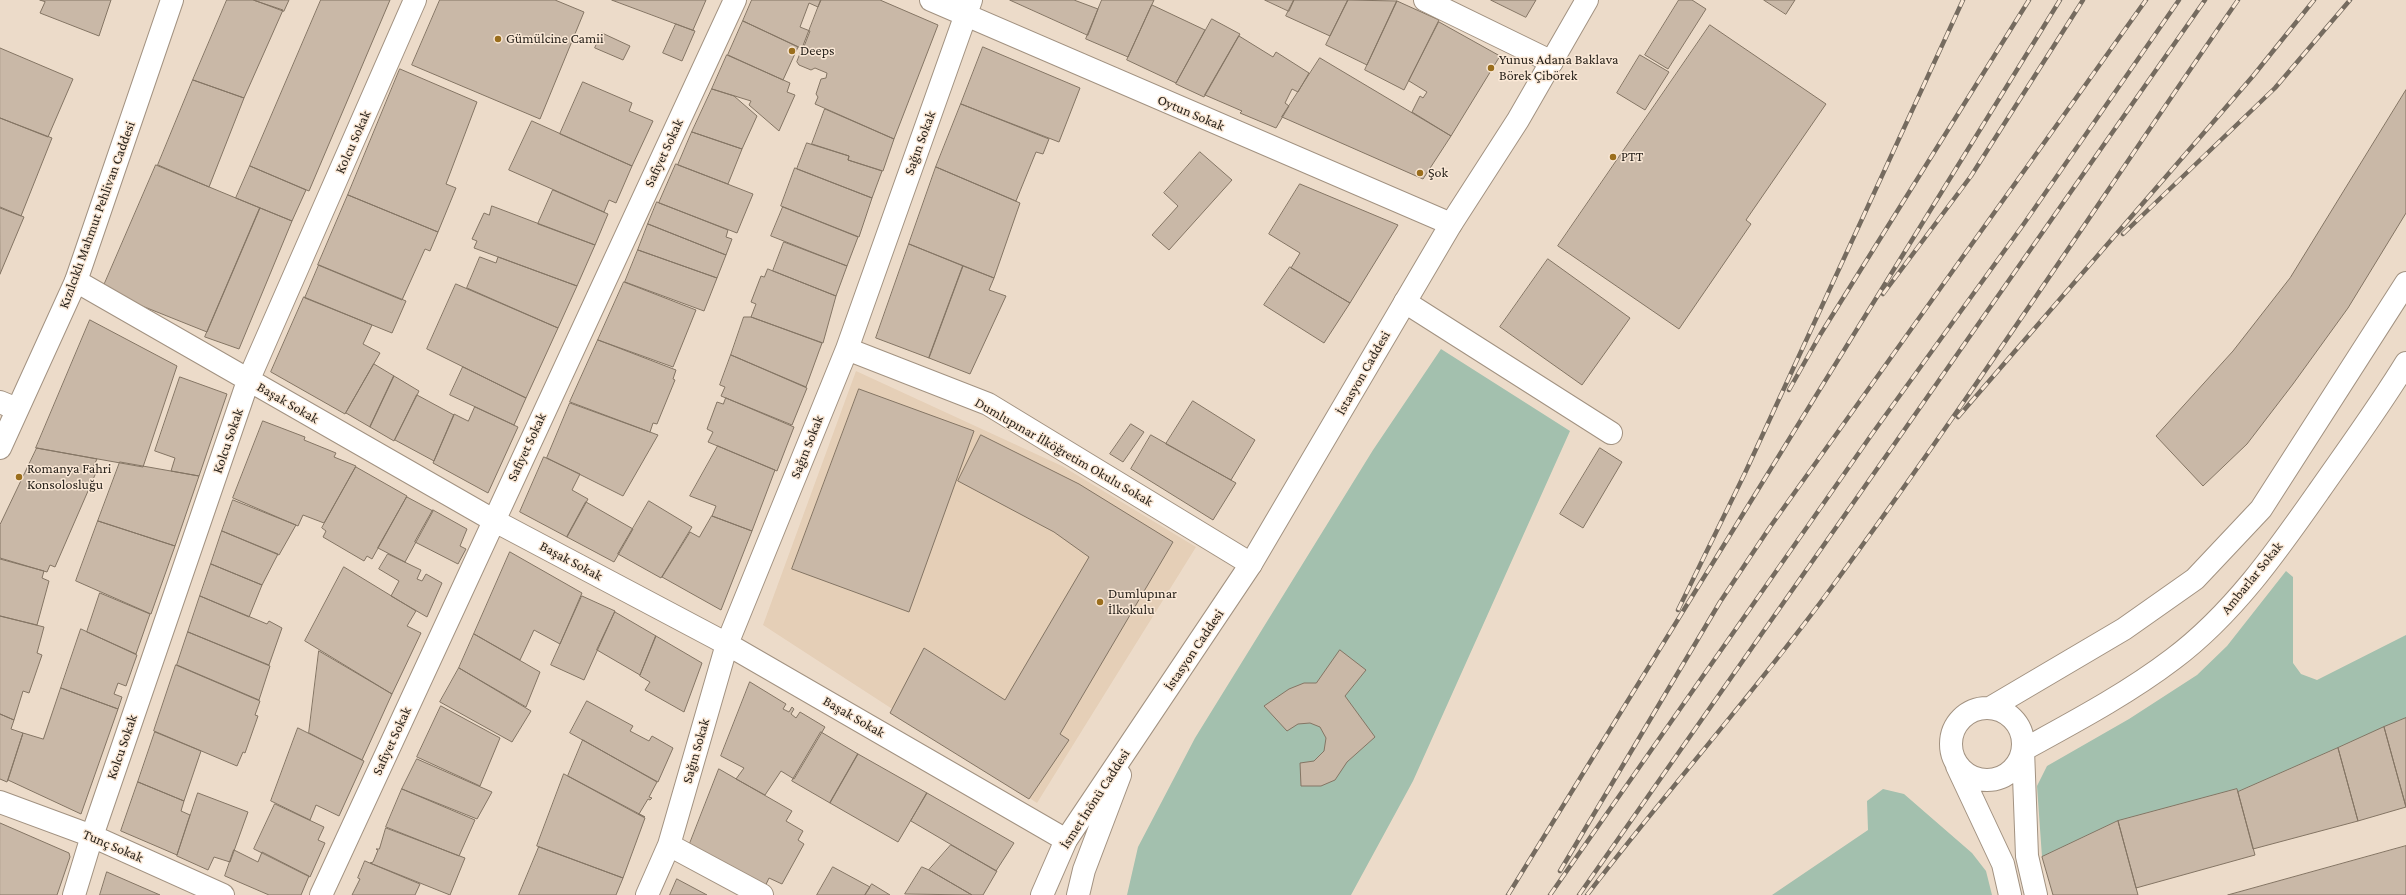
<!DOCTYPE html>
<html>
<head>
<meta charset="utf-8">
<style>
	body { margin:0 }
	canvas { display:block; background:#ecdbc9 }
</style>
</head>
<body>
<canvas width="2406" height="895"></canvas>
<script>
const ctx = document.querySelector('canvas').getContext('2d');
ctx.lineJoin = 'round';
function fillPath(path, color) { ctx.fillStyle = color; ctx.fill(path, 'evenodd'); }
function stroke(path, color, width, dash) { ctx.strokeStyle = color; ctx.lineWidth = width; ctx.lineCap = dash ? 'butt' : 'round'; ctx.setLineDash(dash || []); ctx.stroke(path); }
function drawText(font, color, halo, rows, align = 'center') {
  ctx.font = font + ' "Crimson Pro",serif'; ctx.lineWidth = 3; ctx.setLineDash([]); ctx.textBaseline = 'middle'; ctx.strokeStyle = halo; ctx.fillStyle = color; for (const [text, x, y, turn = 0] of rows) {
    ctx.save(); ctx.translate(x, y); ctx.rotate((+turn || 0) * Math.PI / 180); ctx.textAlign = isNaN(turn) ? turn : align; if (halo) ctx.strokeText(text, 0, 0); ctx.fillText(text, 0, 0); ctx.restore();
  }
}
fillPath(new Path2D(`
	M856 371 1062 466 1196 547 1037 803 763 625Z`), '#e5cfb7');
fillPath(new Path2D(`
	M1441 349 1570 431 1413 781 1351 895H1127L1138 847 1195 738 1373 450Z
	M2286 571 2293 577V663L2301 674 2317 680 2406 635V718L2238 792 2237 789 2118 821 2042 857 2037 786 2047 766 2129 719 2197 675 2227 646Z
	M1883 789 1904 794 1972 853 1986 871 1992 895H1772L1868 830 1867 801Z`), '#a3c0ae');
const building = new Path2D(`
	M40 0H111L99 36 40 13 45 2Z
	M227 0H253L283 10 244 98 193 80Z
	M254 0H289L284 11Z
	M321 0H390L309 191 250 166Z
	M440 0H555L584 12 540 119 412 65Z
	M612 0H706L693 30Z
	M752 0H821L818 7 809 3 800 27 810 31 803 49 743 21Z
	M821 0H880L938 25 894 139 815 104 818 97 816 94 821 79 826 78 827 73 815 68 811 70 799 65 797 62Z
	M1010 0H1074L1098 9 1088 35Z
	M1102 0H1154L1128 57 1086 39Z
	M1265 0H1294L1289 11Z
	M1294 0H1348L1330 36 1286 16Z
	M1348 0 1397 1 1367 65 1326 45Z
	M1491 0H1536L1526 17Z
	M1679 0H1692L1706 9 1668 69 1645 55Z
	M1764 0H1795L1786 14Z
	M1397 1 1439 20 1404 90 1365 70Z
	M1152 5 1205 30 1176 83 1127 60Z
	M1212 19 1240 34 1204 97 1176 84Z
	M743 21 798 47 783 80 728 55Z
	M1439 22 1500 56 1451 136 1412 112 1420 96 1423 98 1427 92 1409 81Z
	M676 24 695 31 682 61 663 53Z
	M1710 25 1826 104 1746 220 1751 224 1679 329 1558 246Z
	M602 33 630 46 623 60 595 48Z
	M1239 36 1273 57 1276 52 1309 73 1298 92 1292 89 1285 103 1289 106 1276 128 1240 113 1242 111 1205 95Z
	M983 47 1080 88 1059 142 961 104Z
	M0 48 73 79 48 137 0 118Z
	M727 55 790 83 787 92 795 95 779 131 749 105 751 101 712 89Z
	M1640 55 1669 72 1645 110 1617 93Z
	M1320 58 1451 136 1423 179 1282 117Z
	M400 69 477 102 446 184 456 188 438 232 348 195Z
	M193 80 244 98 209 187 158 165Z
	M583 82 632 103 629 111 653 121 632 166 560 134Z
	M712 89 734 96 757 116 742 149 692 132Z
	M2406 90V213L2348 308 2293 384 2247 444 2203 486 2156 436 2233 351 2290 278Z
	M961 104 1049 139 1043 154 1036 152 1016 201 936 167Z
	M825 109 894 139 883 171 848 160 849 156 812 144Z
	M0 118 52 138 21 216 0 208Z
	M532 121 632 166 616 203 609 200 604 212 509 170Z
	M692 132 742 149 728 184 678 165Z
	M807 143 849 156 848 160 882 171 872 198 797 169Z
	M1200 152 1232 180 1169 250 1152 235 1178 206 1164 193Z
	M676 164 753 194 737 233 659 203Z
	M156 165 260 208 207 332 102 290Z
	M250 166 306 190 292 221 236 198Z
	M936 167 1020 203 994 278 909 244Z
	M795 168 872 198 859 237 781 206Z
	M1300 184 1398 225 1350 303 1291 268 1300 253 1269 234Z
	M553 190 608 214 595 245 538 224Z
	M348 195 438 232 430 251 425 249 402 300 318 265Z
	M657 202 728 230 726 237 732 239 726 255 648 224Z
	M492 206 595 245 577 286 474 248 477 241 472 239 484 213 489 215Z
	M0 207 24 217 0 274Z
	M783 207 858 237 847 266 771 236Z
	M260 208 292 221 239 349 205 337Z
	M648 224 726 255 717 278 638 250Z
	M784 242 847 266 836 296 773 271Z
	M909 244 963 266 929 358 876 338Z
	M638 250 717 278 704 311 625 282Z
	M480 257 496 263 498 257 577 286 558 328 467 288Z
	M1548 259 1630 318 1582 385 1500 327Z
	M319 265 406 301 392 333 305 298Z
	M963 266 994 278 989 290 1006 296 970 374 929 358Z
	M1290 267 1350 303 1324 343 1264 305Z
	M768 269 836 296 823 343 751 317 756 304 751 302 761 276 764 277Z
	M624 282 696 310 673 367 598 340Z
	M456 284 558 328 526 398 427 349Z
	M304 297 372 325 363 344 380 353 345 414 271 372Z
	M744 317H751L822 343 806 387 731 355Z
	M90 320 177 366 143 467 36 448Z
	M598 340 676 370 673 379 675 380 657 424 653 423 650 432 570 402Z
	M731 355 807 388 792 425 721 396 725 387 720 385Z
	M374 364 394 376 370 427 346 413Z
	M463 367 526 398 514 425 450 395Z
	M394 376 419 391 394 441 370 427Z
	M180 377 227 394 199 476 171 471 175 458 155 451Z
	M859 389 974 431 909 612 792 569Z
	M417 395 454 415 434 461 395 440Z
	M726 398 794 427 777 471 708 442 713 432 707 429 717 402 723 404Z
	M1193 401 1255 440 1231 480 1166 444Z
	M570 403 658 435 623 496 547 458Z
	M475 407 518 427 488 493 433 463 454 414 468 421Z
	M263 421 305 437 304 440 336 453 334 457 356 466 324 523 303 515 298 526 233 498Z
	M1131 424 1144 432 1123 462 1110 454Z
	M981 435 1079 484 1173 542 1060 734 1069 740 1029 799 890 713 924 648 1005 700 1089 557 1054 532 958 481Z
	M1151 435 1236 483 1213 520 1131 469Z
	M718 446 775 470 752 531 712 516 716 506 690 496Z
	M37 448 97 459 93 467 98 468 55 567 50 565 47 572 0 558V525Z
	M1600 448 1622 462 1583 528 1560 514Z
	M544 457 580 474 572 490 588 499 567 537 520 512Z
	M120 462 199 476 175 546 98 521Z
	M356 467 407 496 372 559 367 556 364 561 323 537 326 531 322 528Z
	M407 497 433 511 405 562 378 548Z
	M233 500 296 525 279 555 222 531Z
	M649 501 692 527 661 578 618 554Z
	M586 502 633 529 614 562 567 537Z
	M433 510 467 529 460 546 466 549 458 564 415 542Z
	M712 516 752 531 721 610 662 577 690 532 699 537Z
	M98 521 175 546 151 614 76 581Z
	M222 531 278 554 262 585 211 564Z
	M510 552 582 593 560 644 534 630 520 660 474 634Z
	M388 554 421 570 417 579 422 581 426 574 442 583 427 617 391 596 399 581 379 569Z
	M0 559 44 571 42 578 49 581 37 625 0 616Z
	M211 564 262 585 249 617 200 596Z
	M344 567 416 611 407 626 421 633 392 694 305 641Z
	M100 593 150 614 136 654 87 632Z
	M200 596 267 624 269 621 282 628 269 665 188 632Z
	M582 596 615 611 584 680 551 665Z
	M615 612 656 636 640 675 597 650Z
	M0 616 44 627 37 653 42 655 29 693 23 691 14 720 0 714Z
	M81 629 137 655 126 686 118 683 114 694 122 697 118 709 61 688Z
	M188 632 270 666 259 700 177 665Z
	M474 634 540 672 526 707 459 668Z
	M656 636 702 663 684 712 645 690 650 682 640 676Z
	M1340 650 1366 670 1345 696 1375 737 1347 762 1335 780 1321 786H1301L1300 763 1314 761 1324 751 1326 738 1320 727 1310 723 1298 724 1287 731 1264 706 1289 689 1304 683H1316Z
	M319 651 392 694 362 760 309 733Z
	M176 665 260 701 255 715 258 716 245 753 243 752 237 766 154 731Z
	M459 668 531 711 512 742 440 702Z
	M750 682 786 704 783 709 789 712 792 707 794 709 791 714 796 718 800 712 825 727 794 779 781 771 765 795 736 779 744 768 721 756Z
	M61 688 118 709 81 814 8 780 23 733 43 739Z
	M587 701 633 726 630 731 649 741 652 736 673 748 658 782 570 733Z
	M441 706 500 738 480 786 417 757Z
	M0 714 14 720 11 729 23 733 7 782 0 779Z
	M2406 718V807L2384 727Z
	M2384 727 2406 807 2358 821 2338 748Z
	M298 728 364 761 339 816 316 805 310 820 271 801Z
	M155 732 201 751 184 801 138 782Z
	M821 732 858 754 830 803 792 781Z
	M583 740 657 782 649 797 652 798 650 800 648 799 639 814 645 817 568 776Z
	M2338 748 2358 821 2253 849 2238 792Z
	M858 754 927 793 898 842 830 803Z
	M417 759 492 792 477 819 402 789Z
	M719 769 792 811 786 821 803 831 798 840 804 844 782 884 769 878 763 891 687 851Z
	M564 774 645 818 623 878 537 846Z
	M138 782 184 801 181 811 190 815 177 855 121 831Z
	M402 789 475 820 459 856 386 827Z
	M2237 789 2255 855 2136 888 2118 821Z
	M198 793 248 812 230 862 214 857 208 870 177 856Z
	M927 793 1014 843 996 871 911 821Z
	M275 804 324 827 318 840 325 843 310 877 254 849Z
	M2118 821 2138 895H2053L2042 857Z
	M0 823 69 853 70 857 57 895H0Z
	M386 828 465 858 450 895 370 863 373 862 378 850 376 849H379Z
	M951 845 997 871 983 895H972L929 870Z
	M2406 846V895H2228Z
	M539 847 623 878 616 895H519Z
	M234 850 258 862 262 852 309 876 301 895H269L225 876Z
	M365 861 420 884 415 895H352L360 879 358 878Z
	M833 867 870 887 865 895H817Z
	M922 867 929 870 972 895 905 894Z
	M107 872 160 895H100Z
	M677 879 707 895H670Z
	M872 884 890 895H865Z`);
fillPath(building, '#c9b8a7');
stroke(building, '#847564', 1);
const minor = new Path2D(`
	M931 0 1451 224
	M1425 0 1552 62
	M76 281 493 520 727 644 1066 840
	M1405 302 1611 433
	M847 349 988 404 1251 564
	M0 402 17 409
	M1990 708 2124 629 2195 579 2261 509 2406 283
	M1951 744a36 36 0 1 1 72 0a36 36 0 1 1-72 0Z
	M1957 766 2003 864 2010 895
	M0 802 92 836 223 895
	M669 845 762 895
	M74 895 92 836 248 381 415 0
	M321 895 735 0
	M647 895 669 845 727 644 847 349 971 0
	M2036 895 2027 856 2023 750C2074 722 2127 694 2173 659 2233 614 2277 551 2319 491 2349 448 2379 407 2406 363`);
const major = new Path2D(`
	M0 448 76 281 172 0
	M1042 895 1066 840 1251 564 1451 224 1518 120 1587 0
	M1078 895 1084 870 1120 775`);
stroke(minor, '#a29281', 24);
stroke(major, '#a29281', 24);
stroke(minor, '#fff', 22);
stroke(major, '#fff', 22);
const rail = new Path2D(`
	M2123 234 2275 88 2350 0
	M1883 294 1971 176 2083 0
	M1789 390 1820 335 2029 0
	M1958 417 2253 76 2314 0
	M1678 610 1745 473 1963 0
	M1560 871 1720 602 1770 527 2146 0
	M1508 895 2060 0
	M1550 895 1872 434 2023 225 2179 0
	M1579 895 2205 0
	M1587 895C1665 793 1750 698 1826 595 1969 401 2101 198 2238 0`);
stroke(rail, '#756b5f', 4.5);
stroke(rail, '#fae8d6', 3, [9]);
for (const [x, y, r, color] of [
	[498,39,4,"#9a6e1d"],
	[792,51,4,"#9a6e1d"],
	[1491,68,4,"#9a6e1d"],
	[1613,157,4,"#9a6e1d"],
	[1420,173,4,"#9a6e1d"],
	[19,477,4,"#9a6e1d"],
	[1100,602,4,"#9a6e1d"]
]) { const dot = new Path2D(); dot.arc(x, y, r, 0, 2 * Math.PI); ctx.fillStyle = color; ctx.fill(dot); stroke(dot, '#fae8d6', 1.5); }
drawText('14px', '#29231c', '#fae8d6', [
	["Gümülcine Camii",506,39],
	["Deeps",800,51],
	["Yunus Adana Baklava",1499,60],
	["Börek Çibörek",1499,76],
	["PTT",1621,157],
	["Şok",1428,173],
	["Romanya Fahri",27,469],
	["Konsolosluğu",27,485],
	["Dumlupınar",1108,594],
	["İlkokulu",1108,610]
], 'left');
drawText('14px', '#29231c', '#fae8d6', [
	["Oytun Sokak",1191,113,23],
	["Kolcu Sokak",353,142,-66],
	["Sağın Sokak",920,143,-70],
	["Safiyet Sokak",664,153,-65],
	["Kızılcıklı Mahmut Pehlivan Caddesi",97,215,-70],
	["İstasyon Caddesi",1363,373,-60],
	["Başak Sokak",288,403,30],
	["Kolcu Sokak",228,441,-71],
	["Safiyet Sokak",527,447,-65],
	["Sağın Sokak",807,447,-68],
	["Dumlupınar İlköğretim Okulu Sokak",1064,452,30],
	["Başak Sokak",571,561,28],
	["Ambarlar Sokak",2252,578,-51],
	["İstasyon Caddesi",1194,650,-56],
	["Başak Sokak",854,717,30],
	["Safiyet Sokak",392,741,-65],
	["Kolcu Sokak",122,747,-71],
	["Sağın Sokak",696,751,-74],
	["İsmet İnönü Caddesi",1095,799,-57],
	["Tunç Sokak",113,846,23]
]);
</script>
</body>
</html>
